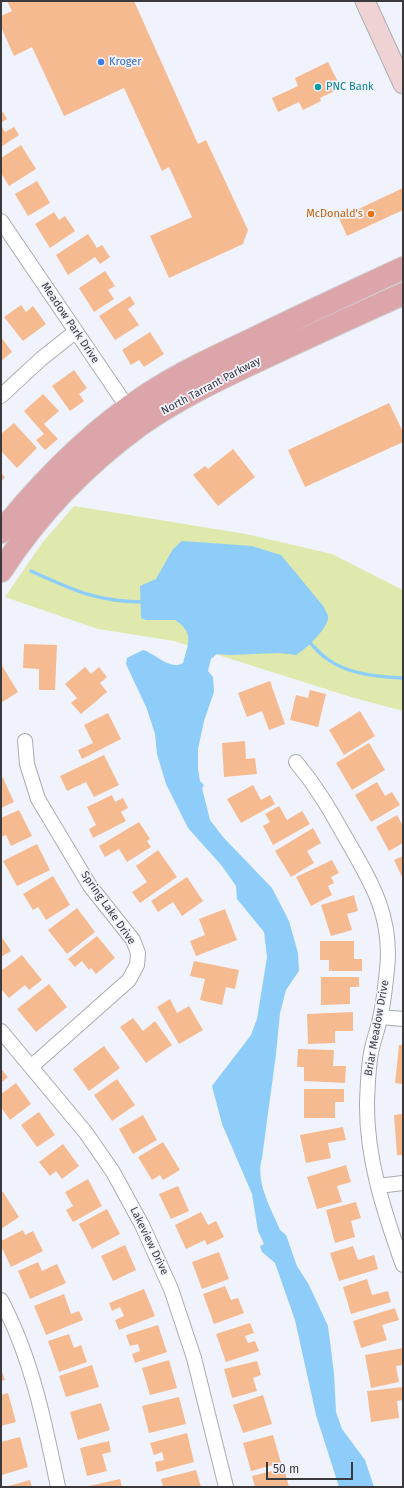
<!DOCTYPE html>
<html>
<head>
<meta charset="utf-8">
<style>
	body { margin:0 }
	#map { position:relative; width:404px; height:1488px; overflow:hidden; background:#f1f3fc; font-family:"Fira Sans",sans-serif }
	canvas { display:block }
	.frame { position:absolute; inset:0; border:2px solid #3a3a3e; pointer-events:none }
	.scale { position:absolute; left:266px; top:1462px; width:87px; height:18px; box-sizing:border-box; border:2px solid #3a3a3e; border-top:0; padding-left:5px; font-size:12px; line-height:14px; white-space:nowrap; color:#3a3a3e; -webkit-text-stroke:3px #f1f3fc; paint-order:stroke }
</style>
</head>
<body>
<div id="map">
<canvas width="404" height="1488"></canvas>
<div class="frame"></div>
<div class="scale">50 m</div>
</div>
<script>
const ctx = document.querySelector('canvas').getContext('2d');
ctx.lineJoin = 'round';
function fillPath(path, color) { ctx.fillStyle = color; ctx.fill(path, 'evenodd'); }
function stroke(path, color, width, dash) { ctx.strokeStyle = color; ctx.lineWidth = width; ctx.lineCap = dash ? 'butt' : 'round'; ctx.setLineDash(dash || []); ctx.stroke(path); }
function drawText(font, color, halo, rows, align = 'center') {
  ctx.font = font + ' "Fira Sans",sans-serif'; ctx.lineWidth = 3.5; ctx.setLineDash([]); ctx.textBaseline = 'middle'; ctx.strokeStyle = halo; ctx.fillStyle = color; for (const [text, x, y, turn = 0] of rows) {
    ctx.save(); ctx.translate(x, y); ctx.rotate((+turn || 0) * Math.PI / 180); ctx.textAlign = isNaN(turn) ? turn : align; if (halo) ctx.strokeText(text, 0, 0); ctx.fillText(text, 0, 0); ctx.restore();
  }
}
fillPath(new Path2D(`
	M74 506 246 534 332 554 403 590V711L351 697 174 641 98 629 5 597 42 543Z`), '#dfe8ad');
fillPath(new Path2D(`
	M182 541 252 546 281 555 324 607C325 610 327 613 328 616 330 627 305 650 296 655L279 653 229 655 217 654 211 659 208 671 213 677 214 692 204 721 198 749V769L200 781 204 785 202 788 210 820 223 837 272 888 289 921 298 953 299 971 286 990 280 1013 276 1054 262 1158C255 1182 271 1208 280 1230L286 1235 297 1266 309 1285 328 1326 334 1373 336 1412 342 1429 365 1460 374 1487H339L316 1415 295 1320 275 1263 262 1252 260 1246 264 1244 258 1231 252 1194 222 1124 212 1086 251 1035 257 1019 267 957 264 932 237 899 236 886 222 866 188 828 166 784 157 754 155 734 147 709 126 664 127 658 143 650C155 653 170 671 183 663 188 644 195 633 175 620H146L141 618 140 586 156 579 173 549Z`), '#8ecdf9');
stroke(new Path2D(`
	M31 571C73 590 97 602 144 602
	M308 641C314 646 319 653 326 658 346 674 378 677 403 678`), '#8ecdf9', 3.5);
fillPath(new Path2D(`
	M7 1H134L198 144 206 140 248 230 243 244 169 278 150 236 192 217 169 167 162 171 124 88 64 116 32 47 14 56 1 27V16L12 11Z
	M328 62 341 88 320 98 321 101 303 110 299 102 278 112 272 98 298 86 295 78Z
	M3 112 7 119 1 123V113Z
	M1 125 5 132 14 127 19 135 1 147Z
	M21 145 36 169 9 186 1 173V158Z
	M37 181 50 203 28 216 15 194Z
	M403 188V210L347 236 339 218Z
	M54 212 59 220 65 216 75 231 50 248 35 224Z
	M88 234 97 248 102 245 110 257 100 264 95 257 68 275 56 255Z
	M105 271 115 286 108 290 114 299 94 312 79 288Z
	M130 296 135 304 128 309 139 325 115 340 99 316Z
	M21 305 26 312 33 306 46 324 23 341 4 317Z
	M150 332 164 354 144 367 139 360 131 365 122 350Z
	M1 337 12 352 1 361Z
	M74 370 87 388 79 394 84 401 70 411 52 386Z
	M43 394 59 411 44 424 58 439 45 450 36 440 44 434 24 411Z
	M389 403 403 432V442L305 487 288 450Z
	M14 423 37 448 17 468 1 451V434Z
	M233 449 255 477 218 506 193 475 205 466 208 469Z
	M1 473 5 477 1 482Z
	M24 644 57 645 55 690H39V669L23 668Z
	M1 664 18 692 1 703Z
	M85 667 91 674 99 667 107 677 100 683 107 692 81 714 71 703 77 698 65 684Z
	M270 681 285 724 269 730 262 711 247 717 238 693Z
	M310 690 326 694 318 727 290 720 296 695 308 698Z
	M360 711 375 736 344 755 329 730Z
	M108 713 121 739 82 759 78 750 93 743 84 725Z
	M245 741 246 759 255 758 257 774 224 777 222 743Z
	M369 743 385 770 352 790 336 763Z
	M104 755 119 785 94 797 86 782 67 791 60 776Z
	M1 778H3L14 802 1 808Z
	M377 782 385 796 392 792 400 805 371 822 355 795Z
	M253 785 261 800 270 795 275 804 241 823 227 799Z
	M112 795 115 802 123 798 128 808 121 812 126 821 93 838 89 829 96 825 87 807Z
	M279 806 287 820 302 811 310 824 273 845 263 826 270 822 265 814Z
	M19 810 32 836 11 846 6 835 1 837V818Z
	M397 815 403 826V843L389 851 376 827Z
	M139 822 150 839 147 841 151 847 127 862 119 849 105 857 99 846Z
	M313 828 321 843 307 851 314 863 291 877 275 851Z
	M37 844 50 870 17 886 3 861Z
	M158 850 177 877 140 903 132 892 147 882 136 866Z
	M403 856V879L394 860Z
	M332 860 339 873 331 877 334 883 328 886 332 895 311 906 296 877Z
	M53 876 70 905 46 920 38 907 33 910 23 894Z
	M187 877 203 901 182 916 173 902 158 912 151 901Z
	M354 895 358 911 347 914 352 930 331 936 321 905Z
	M77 908 95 932 67 954 48 930Z
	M225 909 237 940 196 956 190 941 205 935 199 919Z
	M1 936 11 951 1 957Z
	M97 936 115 958 96 974 91 968 89 970 82 961 75 967 68 959Z
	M320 941H354V959H362V971H329V960H320Z
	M22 955 42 980 29 990 25 985 9 998 1 989V971Z
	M194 961 239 970 235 989 226 987 222 1005 200 1000 205 979 190 976Z
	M321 977H359V987H350V1004L321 1005Z
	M49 984 67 1007 36 1032 17 1009Z
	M170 999 177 1013 189 1006 203 1030 179 1044 157 1007Z
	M353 1012V1031H335V1043L308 1044 307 1014Z
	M133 1018 143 1031 155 1021 172 1045 146 1063 120 1027Z
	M399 1045H403V1084L395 1083Z
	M104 1046 120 1068 89 1091 73 1069Z
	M298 1049 334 1050 333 1066H346L345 1083 304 1081V1067H297Z
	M1 1069 8 1077 1 1083Z
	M117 1079 135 1105 112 1121 94 1095Z
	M16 1083 31 1104 10 1120 1 1107V1094Z
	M304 1089H344V1102H335V1118H304Z
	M39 1112 55 1135 37 1147 21 1125Z
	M403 1114V1155H397L394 1115Z
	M143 1115 157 1140 133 1154 119 1129Z
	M343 1127 346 1140 328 1143 331 1158 306 1163 300 1135Z
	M163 1142 180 1170 163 1180 160 1175 152 1180 138 1157Z
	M63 1144 79 1166 62 1179 56 1171 50 1176 39 1162Z
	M346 1165 351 1182 337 1186 342 1202 317 1209 307 1177Z
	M88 1179 102 1206 73 1222 66 1210 73 1206 65 1192Z
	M178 1186 189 1211 171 1219 159 1194Z
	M3 1192 19 1217 1 1229V1193Z
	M356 1202 361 1218 351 1221 355 1237 335 1243 326 1210Z
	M107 1209 120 1234 92 1249 79 1224Z
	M201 1212 208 1225 216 1221 224 1237 207 1245 205 1240 186 1249 175 1225Z
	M23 1230 25 1235 33 1231 43 1251 11 1267 1 1246V1241Z
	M125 1245 136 1270 113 1281 101 1256Z
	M353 1246 358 1260 374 1255 378 1269 339 1281 330 1253Z
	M219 1252 229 1279 202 1289 192 1262Z
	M38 1262 42 1271 57 1264 66 1283 30 1299 18 1271Z
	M367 1279 372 1295 388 1291 391 1302 351 1314 343 1287Z
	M225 1286 231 1300 238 1298 244 1313 214 1324 203 1294Z
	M144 1289 155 1316 119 1330 115 1320 124 1316 120 1307 112 1311 109 1303Z
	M64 1294 71 1314 79 1311 83 1320 46 1335 34 1306Z
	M395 1308 399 1320 382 1325 387 1340 361 1348 353 1321Z
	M250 1323 254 1333 245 1336 248 1343 255 1341 259 1351 226 1362 216 1334Z
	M158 1325 167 1352 135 1363 132 1354 140 1351 138 1344 130 1346 126 1335Z
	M69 1334 74 1348 81 1345 87 1362 59 1372 48 1341Z
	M403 1348V1365L396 1366 399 1382 371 1388 365 1355Z
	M169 1360 177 1388 150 1395 142 1368Z
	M257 1361 261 1375 253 1378 257 1391 232 1398 224 1369Z
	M92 1365 99 1387 66 1397 59 1376Z
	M1 1369 5 1380 1 1381Z
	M403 1387V1400L397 1401 399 1418 371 1422 367 1391Z
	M8 1393 16 1422 1 1426V1395Z
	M263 1395 272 1424 243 1433 233 1405Z
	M179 1397 186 1424 149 1433 142 1406Z
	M101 1403 110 1430 78 1440 70 1412Z
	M187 1433 194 1462 157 1472 155 1462 164 1460 162 1452 154 1455 150 1443Z
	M273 1435 281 1463 251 1471 243 1443Z
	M20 1437 28 1467 2 1475 1 1442Z
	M109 1441 111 1452 102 1454 107 1471 87 1476 80 1448Z
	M284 1468 289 1487H255L252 1476Z
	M196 1470 201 1487H163L161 1479Z
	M120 1479 122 1487H89V1486Z
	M30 1480 32 1487H5Z`), '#f6ba91');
const street = new Path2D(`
	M1 221 132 414
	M1 396 41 359 75 332
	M25 741 27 764 38 799 90 886 133 940 138 953 137 965 129 980 32 1066
	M296 762C316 786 329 808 344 835 370 880 393 915 387 970 385 986 384 1002 380 1018 378 1029 373 1041 371 1053 368 1068 368 1085 367 1101 366 1158 384 1212 403 1265
	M381 1017 403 1019
	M1 1031 86 1133 113 1172 142 1225 171 1289 194 1358 226 1487
	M378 1186 403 1183
	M1 1300C32 1358 45 1424 58 1487`);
const secondary = new Path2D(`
	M365 1 403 84`);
const primary = new Path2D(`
	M1 532C43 480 92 430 148 394 182 372 219 355 255 338 304 314 354 291 403 268
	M1 571C38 514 85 465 140 425 177 399 217 380 257 361 306 338 354 316 403 294`);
stroke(street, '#a9abb3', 16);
stroke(secondary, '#a9abb3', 21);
stroke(primary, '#d0d0d1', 24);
stroke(street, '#fff', 14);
stroke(secondary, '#eed2d4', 19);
stroke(primary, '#dca5a9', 22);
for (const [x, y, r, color] of [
	[101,62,4,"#3f7fe0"],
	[318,87,4,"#0f9aa8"],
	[371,214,4,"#e8710a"]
]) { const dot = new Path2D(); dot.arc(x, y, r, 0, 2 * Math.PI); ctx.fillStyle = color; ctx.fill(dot); stroke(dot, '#f1f3fc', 1.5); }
drawText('11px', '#366cbe', '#f1f3fc', [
	["Kroger",109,62]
], 'left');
drawText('11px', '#0d838f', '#f1f3fc', [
	["PNC Bank",326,87]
], 'left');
drawText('11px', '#c56008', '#f1f3fc', [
	["McDonald's",363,214]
], 'right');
drawText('11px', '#3a3a3e', '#f1f3fc', [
	["Meadow Park Drive",70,323,56],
	["North Tarrant Parkway",211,386,-28],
	["Spring Lake Drive",108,908,55],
	["Briar Meadow Drive",377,1028,-80],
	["Lakeview Drive",149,1241,64]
]);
</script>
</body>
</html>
